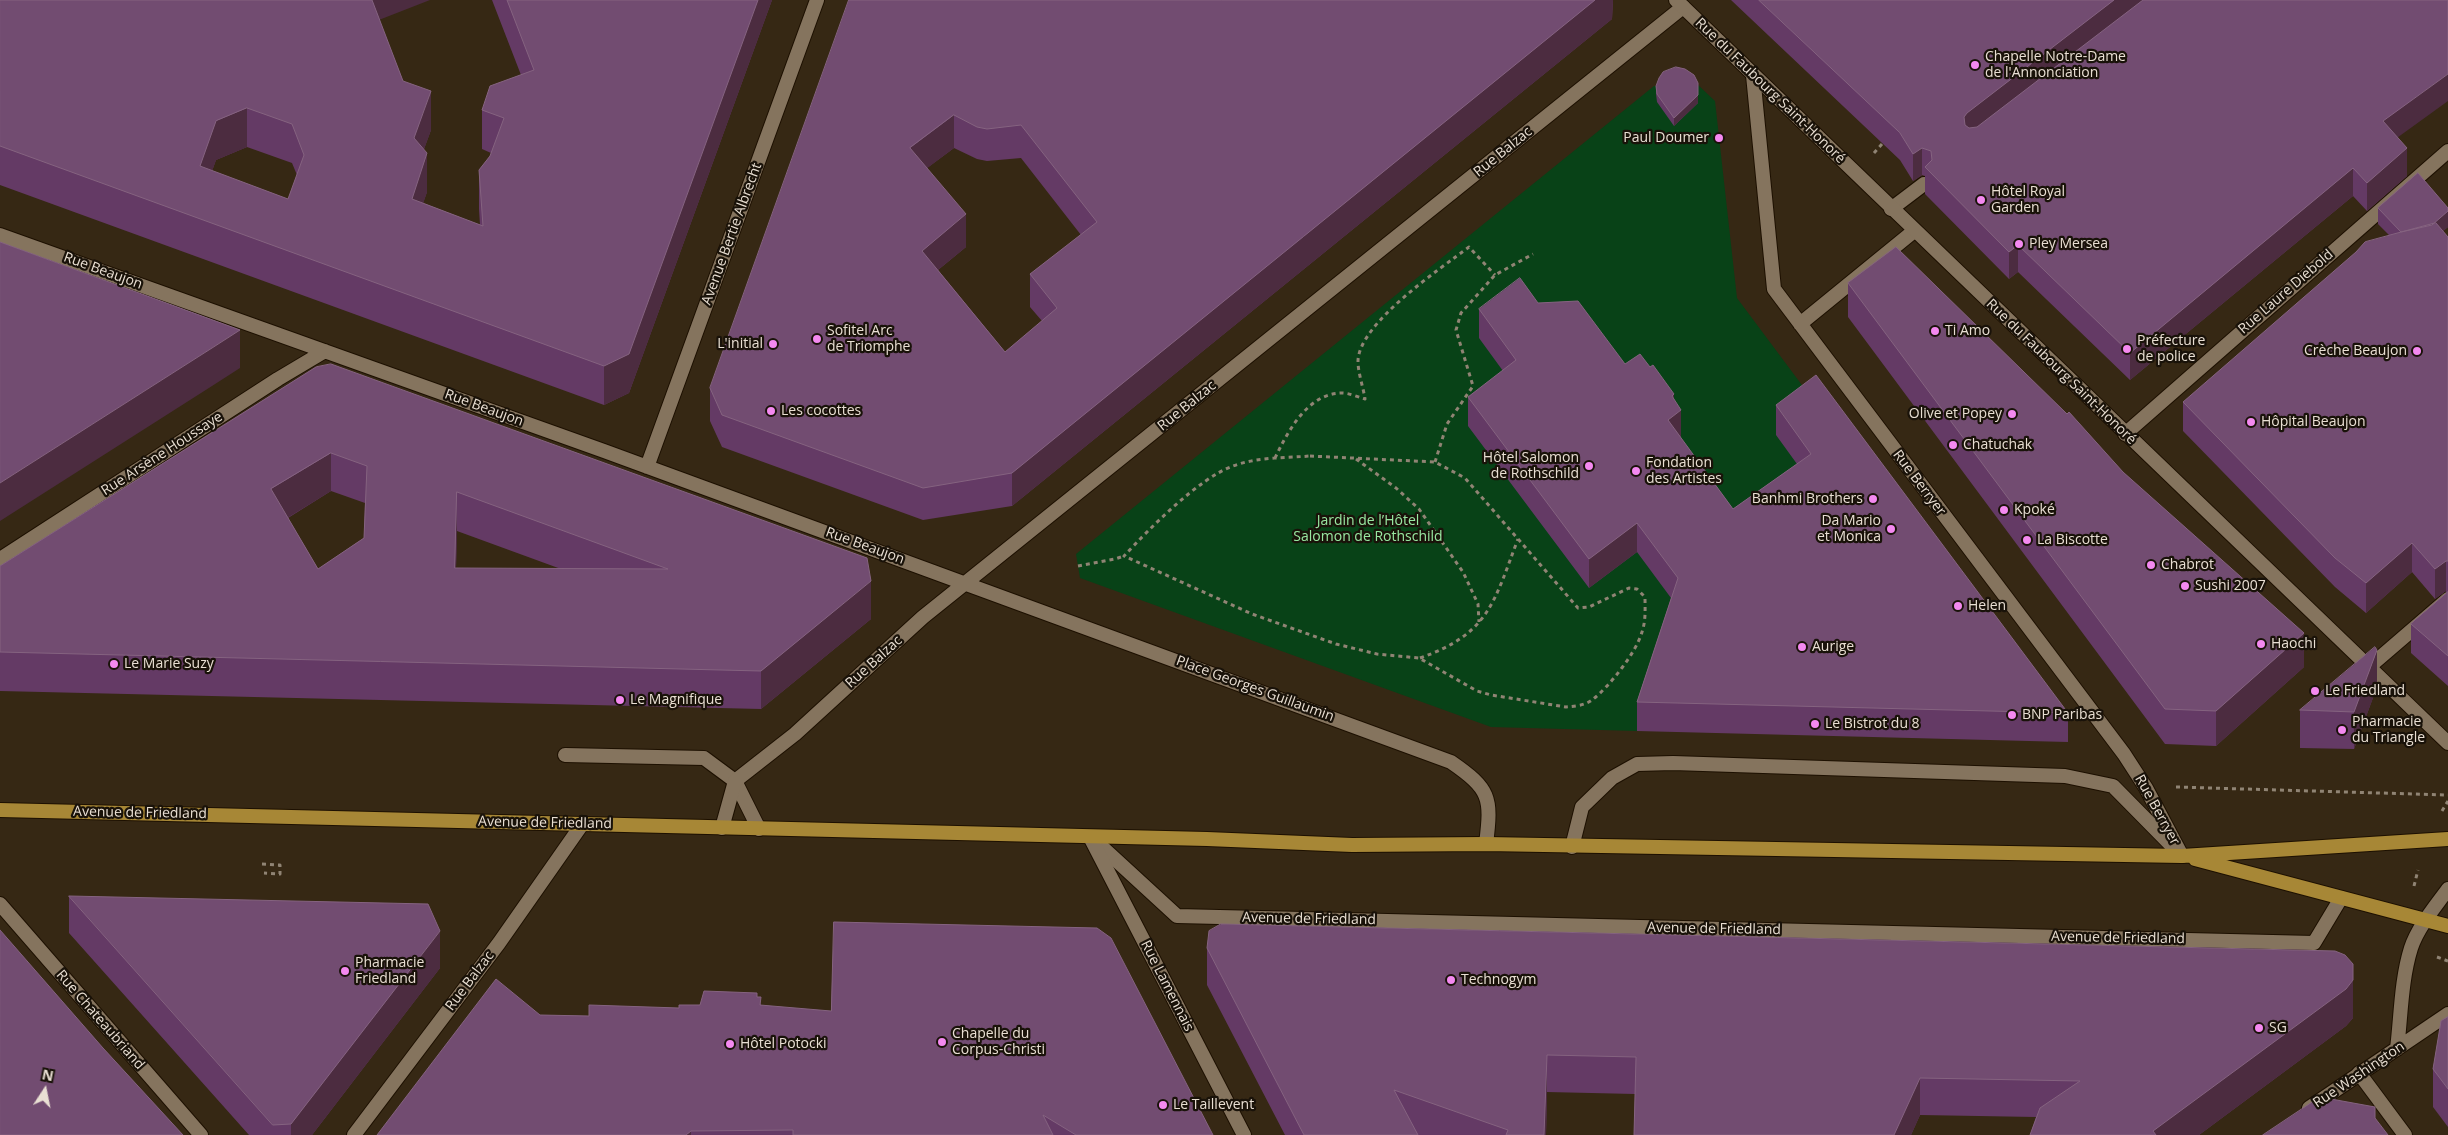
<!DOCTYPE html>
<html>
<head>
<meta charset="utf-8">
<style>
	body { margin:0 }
	#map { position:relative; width:2448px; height:1135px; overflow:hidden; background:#362814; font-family:"Open Sans",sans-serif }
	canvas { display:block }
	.north { position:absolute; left:20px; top:1065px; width:50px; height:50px; -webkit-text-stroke:4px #191209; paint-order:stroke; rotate:11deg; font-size:14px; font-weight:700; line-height:20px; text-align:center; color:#e9dfd3 }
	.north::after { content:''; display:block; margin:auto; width:18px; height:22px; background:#e9dfd3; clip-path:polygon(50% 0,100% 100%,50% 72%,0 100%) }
</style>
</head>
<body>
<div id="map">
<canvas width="2448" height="1135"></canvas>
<div class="north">N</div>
</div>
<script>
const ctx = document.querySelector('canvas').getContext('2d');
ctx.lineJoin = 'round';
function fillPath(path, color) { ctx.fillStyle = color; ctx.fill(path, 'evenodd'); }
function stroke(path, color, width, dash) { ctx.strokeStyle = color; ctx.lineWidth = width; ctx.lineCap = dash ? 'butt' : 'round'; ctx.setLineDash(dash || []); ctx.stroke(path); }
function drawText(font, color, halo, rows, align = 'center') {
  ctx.font = font + ' "Open Sans",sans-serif'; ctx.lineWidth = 4.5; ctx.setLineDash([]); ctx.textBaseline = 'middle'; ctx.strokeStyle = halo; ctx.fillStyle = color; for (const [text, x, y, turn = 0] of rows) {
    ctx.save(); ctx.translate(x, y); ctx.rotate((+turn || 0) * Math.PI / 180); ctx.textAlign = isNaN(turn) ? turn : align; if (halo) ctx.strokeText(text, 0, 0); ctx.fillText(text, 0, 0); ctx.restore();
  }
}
fillPath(new Path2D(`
	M1697 84 1715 101 1737 298 1875 483 1637 731 1491 727 1080 578 1076 554 1654 86Z`), '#084217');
const service = new Path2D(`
	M1891 209 1924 184
	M565 755 704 758 735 781 759 829
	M1091 837 1177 916 2314 943 2341 898
	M1572 847 1582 807 1612 778 1637 764 1673 763 2065 776 2113 786 2178 852`);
const minor = new Path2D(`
	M1753 75 1774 289 2124 754 2146 788 2182 856
	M0 235 604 451 1451 762C1490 789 1492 797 1486 844
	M1800 324 1914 231
	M2125 434 2448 151
	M647 467 817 0
	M0 559 278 379 325 351
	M2369 667 2448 599
	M722 828 735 781 795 734 923 617 1683 7
	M1090 837 1244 1135
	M0 904 201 1135
	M2397 1049C2401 1016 2401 980 2411 948 2418 927 2435 907 2448 889
	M2359 1073 2405 1135
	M2309 1108 2448 1014
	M354 1135 499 943 583 823`);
const tertiary = new Path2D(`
	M1676 0 2448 743`);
const primary = new Path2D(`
	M0 810 1207 839 1352 845 1486 844 2182 856 2448 839
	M2195 859 2448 926`);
stroke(service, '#1d1000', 16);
stroke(minor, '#1d1000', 16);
stroke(tertiary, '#1d1000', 16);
stroke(primary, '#1d1000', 16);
stroke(new Path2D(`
	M1874 153 1882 144
	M1310 456 1435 462 1465 478 1578 608 1589 607 1629 588 1637 589 1645 597C1645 609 1646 620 1642 632 1636 653 1609 687 1592 700 1584 706 1574 706 1566 707L1491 695 1477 691 1419 658 1377 654 1336 644 1252 614 1124 556C1150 528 1199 478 1233 466 1257 457 1285 458 1310 456Z
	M1275 458C1288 431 1308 393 1342 393 1349 393 1358 397 1365 399 1363 386 1358 373 1358 361 1359 323 1440 269 1469 247L1495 275
	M1356 459 1396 488 1419 509 1463 572 1478 604 1479 622
	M1435 462 1447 424 1473 386 1456 330 1461 313 1495 275 1533 254
	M1078 566 1115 559 1124 556
	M1420 658C1489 634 1494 602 1518 539
	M2176 787 2448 795
	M2442 811 2448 801
	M262 864 280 865V874L264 873
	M2414 886 2418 870
	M2437 957 2448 961`), '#908474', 3, [4, 4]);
stroke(service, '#85745e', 14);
stroke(minor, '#85745e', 14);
stroke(tertiary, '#85745e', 14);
stroke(primary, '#a78736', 14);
fillPath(new Path2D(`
	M0 0 379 19 403 81 431 130 424 149 427 192 423 203 480 225 479 209V170L490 156 491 153 482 149V110L521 75 492 0H772L629 393 604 405 0 185ZM247 147 292 163 297 175 288 199 212 171 216 160Z
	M849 0H1613L1612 19 1012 506 923 520 722 447 710 421V388ZM954 148 977 159 987 161 1021 158 1081 235 1030 274V307L1042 321 1005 352 938 270 966 247 927 168Z
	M1731 0H2448L2397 138 2407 176 2367 211 2353 196 2130 380 2018 272 2009 279 1925 194V176L1922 175 1913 181 1900 160Z
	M1698 83V103L1674 126 1657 102 1656 94V86Z
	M2378 208H2448V227L2443 231 2448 237V686L2411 653V624L2446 594V591L2435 599 2412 572 2366 613 2335 587 2183 431V402L2389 235 2378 224Z
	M1848 283 2123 472 2304 667 2216 746 2165 744 1848 317Z
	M1538 303 1625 364 1674 400 1681 438 1733 509 1797 464 1776 435V405L2068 713V742L1637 731V702L1671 598 1637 552 1589 588 1468 426V397L1503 371 1479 338V309Z
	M316 367 871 619 761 709 0 691V566ZM331 491 365 503 364 538 318 569 288 518ZM457 531 561 569 456 568Z
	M2377 687 2354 749 2300 748V710Z
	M69 896 440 968 312 1135H249L69 933Z
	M1207 948 2353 1018 2346 1026 2199 1135H2030L2036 1117 1920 1115 1911 1135H1634L1635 1094 1547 1092 1546 1135H1285L1207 985Z
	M757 997 761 1005 1213 1135H377L540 1015 589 1016 679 1008Z
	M2448 1017V1127L2433 1107V1069Z`), '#643a65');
fillPath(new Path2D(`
	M366 0H430L366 25Z
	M758 0H772L629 393 604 405V366Z
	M1595 0H1613L1612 19 1012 506V473Z
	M2114 0H2150L1967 140 1964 117 1967 113Z
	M2448 74V101L2383 148V121Z
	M431 91V130L414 177V138Z
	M1698 95V103L1674 126V118Z
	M247 108V147L216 160 200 205V166L216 121Z
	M954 115V148L910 181V148Z
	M1922 148V175L1913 181V154Z
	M2407 148V176L2367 211V183Z
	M427 153V192L412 237V199Z
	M2353 168V196L2130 380V353Z
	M2448 211V227L2410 258V242Z
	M966 214V247L922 283V251Z
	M2018 245V272L2009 279V252Z
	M240 330V368L212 386 0 521V483Z
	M1674 394V415L1681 410V439L1668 420 1672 396Z
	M331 453V491L271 528V489Z
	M457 492V531L455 607V568Z
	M1637 523V552L1589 588V559Z
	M2412 543V572L2366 613V583Z
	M2446 561V591L2435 599V569Z
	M871 581V619L761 709V671Z
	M2304 633V667L2216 746V711Z
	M2377 650V687L2354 749V712Z
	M440 931V968L312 1135H291V1124Z
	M2353 980V1018L2346 1026 2199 1135H2153V1131Z
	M1547 1055V1092L1546 1135H1544Z
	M1920 1078V1115L1911 1135H1894Z
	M691 1131V1135H686Z`), '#4c2c40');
const building = new Path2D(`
	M0 0H372L403 81 431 91 414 138 427 153 412 199 483 226 479 170 490 156 504 118 482 110 490 86 534 70 507 0H758L629 354 604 366 0 146ZM247 108 292 124 304 155 288 199 200 166 216 121Z
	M849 0H1595L1012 473 923 488 722 415 710 388ZM954 115 977 127 987 129 1021 125 1097 222 1030 274 1057 308 1005 352 922 251 966 214 910 148Z
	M1759 0H2114L1967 113 1964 117 1965 125 1969 128 1977 127 2143 0H2448V74L2383 121 2407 148 2367 183 2353 168 2130 353 2018 245 2009 252 1925 167 1932 160 1931 151 1922 148 1913 154 1900 133Z
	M1676 67 1685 69 1694 75 1698 83V95L1674 118 1657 94 1656 86 1659 78 1663 72Z
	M2418 173 2448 208V211L2432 225 2401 232 2378 208Z
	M2436 223 2448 237V561H2446L2435 569 2412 543 2366 583 2335 558 2183 402 2356 252 2365 242Z
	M0 242 240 330 212 348 0 483Z
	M1896 247 2067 414 2069 412 2123 472 2304 633 2216 711 2165 709 1848 283Z
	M1520 278 1538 303 1578 301 1625 364 1640 354 1650 367 1653 365 1674 394 1672 396 1681 410 1668 420 1733 509 1811 454 1776 405 1816 375 2068 713 1637 702 1678 578 1637 523 1589 559 1468 397 1516 360 1479 309Z
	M331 364 867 558 871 581 761 671 0 652V566L316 367ZM331 453 367 466 364 538 318 569 271 489ZM457 492 668 569 455 568Z
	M2448 592V656L2411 624Z
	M2375 647 2377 650 2354 712 2300 710Z
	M69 896 428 904 440 931 291 1124 273 1125Z
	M834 922 1097 928 1111 938 1213 1135H1076L1043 1115 1053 1135H793V1130L691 1131 686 1135H377L496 979 540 1015 589 1016V1005L679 1008V1005H700L704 991 757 993V997H761L760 1005 831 1011Z
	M1221 924 2335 951 2345 955 2353 964V980L2346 989 2153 1131 2156 1135H2030L2040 1108 2080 1081 1920 1078 1894 1135H1634L1636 1057 1547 1055 1544 1135H1506L1508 1130 1394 1090 1418 1135H1304L1207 948 1209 931Z
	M0 930 103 1048 183 1135H0Z
	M2448 1017V1089L2433 1069 2441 1021Z
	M2320 1097 2375 1107V1118L2388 1135H2263Z`);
fillPath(building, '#724c71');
stroke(building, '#856380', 1);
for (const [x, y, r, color] of [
	[1975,65,5,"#f489f0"],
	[1719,138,5,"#f489f0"],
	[1981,200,5,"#f489f0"],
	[2019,244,5,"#f489f0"],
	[1935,331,5,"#f489f0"],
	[817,339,5,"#f489f0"],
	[773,344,5,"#f489f0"],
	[2127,349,5,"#f489f0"],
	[2417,351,5,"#f489f0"],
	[771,411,5,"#f489f0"],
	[2012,414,5,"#f489f0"],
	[2251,422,5,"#f489f0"],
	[1953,445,5,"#f489f0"],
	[1589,466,5,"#f489f0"],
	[1636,471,5,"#f489f0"],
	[1873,499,5,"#f489f0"],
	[2004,510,5,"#f489f0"],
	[1891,529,5,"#f489f0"],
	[2027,540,5,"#f489f0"],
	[2151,565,5,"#f489f0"],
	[2185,586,5,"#f489f0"],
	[1958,606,5,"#f489f0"],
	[2261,644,5,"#f489f0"],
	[1802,647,5,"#f489f0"],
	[114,664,5,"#f489f0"],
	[2315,691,5,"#f489f0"],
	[620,700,5,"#f489f0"],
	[2012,715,5,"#f489f0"],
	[1815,724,5,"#f489f0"],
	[2342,730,5,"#f489f0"],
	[345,971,5,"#f489f0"],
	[1451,980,5,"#f489f0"],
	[2259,1028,5,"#f489f0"],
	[942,1042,5,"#f489f0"],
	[730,1044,5,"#f489f0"],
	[1163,1105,5,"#f489f0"]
]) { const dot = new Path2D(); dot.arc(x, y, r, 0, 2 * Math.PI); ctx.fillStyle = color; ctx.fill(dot); stroke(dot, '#191209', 2); }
drawText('14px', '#e9dfd3', '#191209', [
	["Chapelle Notre-Dame",1985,57],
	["de l'Annonciation",1985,73],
	["Paul Doumer",1709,138,"right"],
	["Hôtel Royal",1991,192],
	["Garden",1991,208],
	["Pley Mersea",2029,244],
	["Sofitel Arc",827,331],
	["de Triomphe",827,347],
	["Ti Amo",1945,331],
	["Préfecture",2137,341],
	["de police",2137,357],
	["L'initial",763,344,"right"],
	["Crèche Beaujon",2407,351,"right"],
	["Les cocottes",781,411],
	["Olive et Popey",2002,414,"right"],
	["Hôpital Beaujon",2261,422],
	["Chatuchak",1963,445],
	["Hôtel Salomon",1579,458,"right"],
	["de Rothschild",1579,474,"right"],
	["Fondation",1646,463],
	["des Artistes",1646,479],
	["Banhmi Brothers",1863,499,"right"],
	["Kpoké",2014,510],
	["Da Mario",1881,521,"right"],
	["et Monica",1881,537,"right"],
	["La Biscotte",2037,540],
	["Chabrot",2161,565],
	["Sushi 2007",2195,586],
	["Helen",1968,606],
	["Haochi",2271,644],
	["Aurige",1812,647],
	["Le Marie Suzy",124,664],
	["Le Friedland",2325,691],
	["Le Magnifique",630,700],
	["BNP Paribas",2022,715],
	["Pharmacie",2352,722],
	["du Triangle",2352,738],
	["Le Bistrot du 8",1825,724],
	["Pharmacie",355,963],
	["Friedland",355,979],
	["Technogym",1461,980],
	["SG",2269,1028],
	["Chapelle du",952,1034],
	["Corpus-Christi",952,1050],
	["Hôtel Potocki",740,1044],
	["Le Taillevent",1173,1105]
], 'left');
drawText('14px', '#e9dfd3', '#191209', [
	["Rue du Faubourg Saint-Honoré",1770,91,44],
	["Rue Balzac",1503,152,-39],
	["Avenue Bertie Albrecht",732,234,-70],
	["Rue Beaujon",103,271,20],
	["Rue Laure Diebold",2286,292,-41],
	["Rue du Faubourg Saint-Honoré",2061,372,44],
	["Rue Balzac",1187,406,-39],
	["Rue Beaujon",484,408,20],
	["Rue Arsène Houssaye",162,454,-33],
	["Rue Berryer",1919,483,53],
	["Rue Beaujon",865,546,20],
	["Rue Balzac",874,662,-42],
	["Place Georges Guillaumin",1255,689,20],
	["Rue Berryer",2157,810,61],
	["Avenue de Friedland",140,813,1],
	["Avenue de Friedland",545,823,1],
	["Avenue de Friedland",1309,919,1],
	["Avenue de Friedland",1714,929,1],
	["Avenue de Friedland",2118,938,1],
	["Rue Balzac",470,981,-53],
	["Rue Lamennais",1167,986,63],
	["Rue Chateaubriand",100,1020,49],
	["Rue Washington",2359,1075,-34]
]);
drawText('14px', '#98e7a1', '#191209', [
	["Jardin de l’Hôtel",1368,521],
	["Salomon de Rothschild",1368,537]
]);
</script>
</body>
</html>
